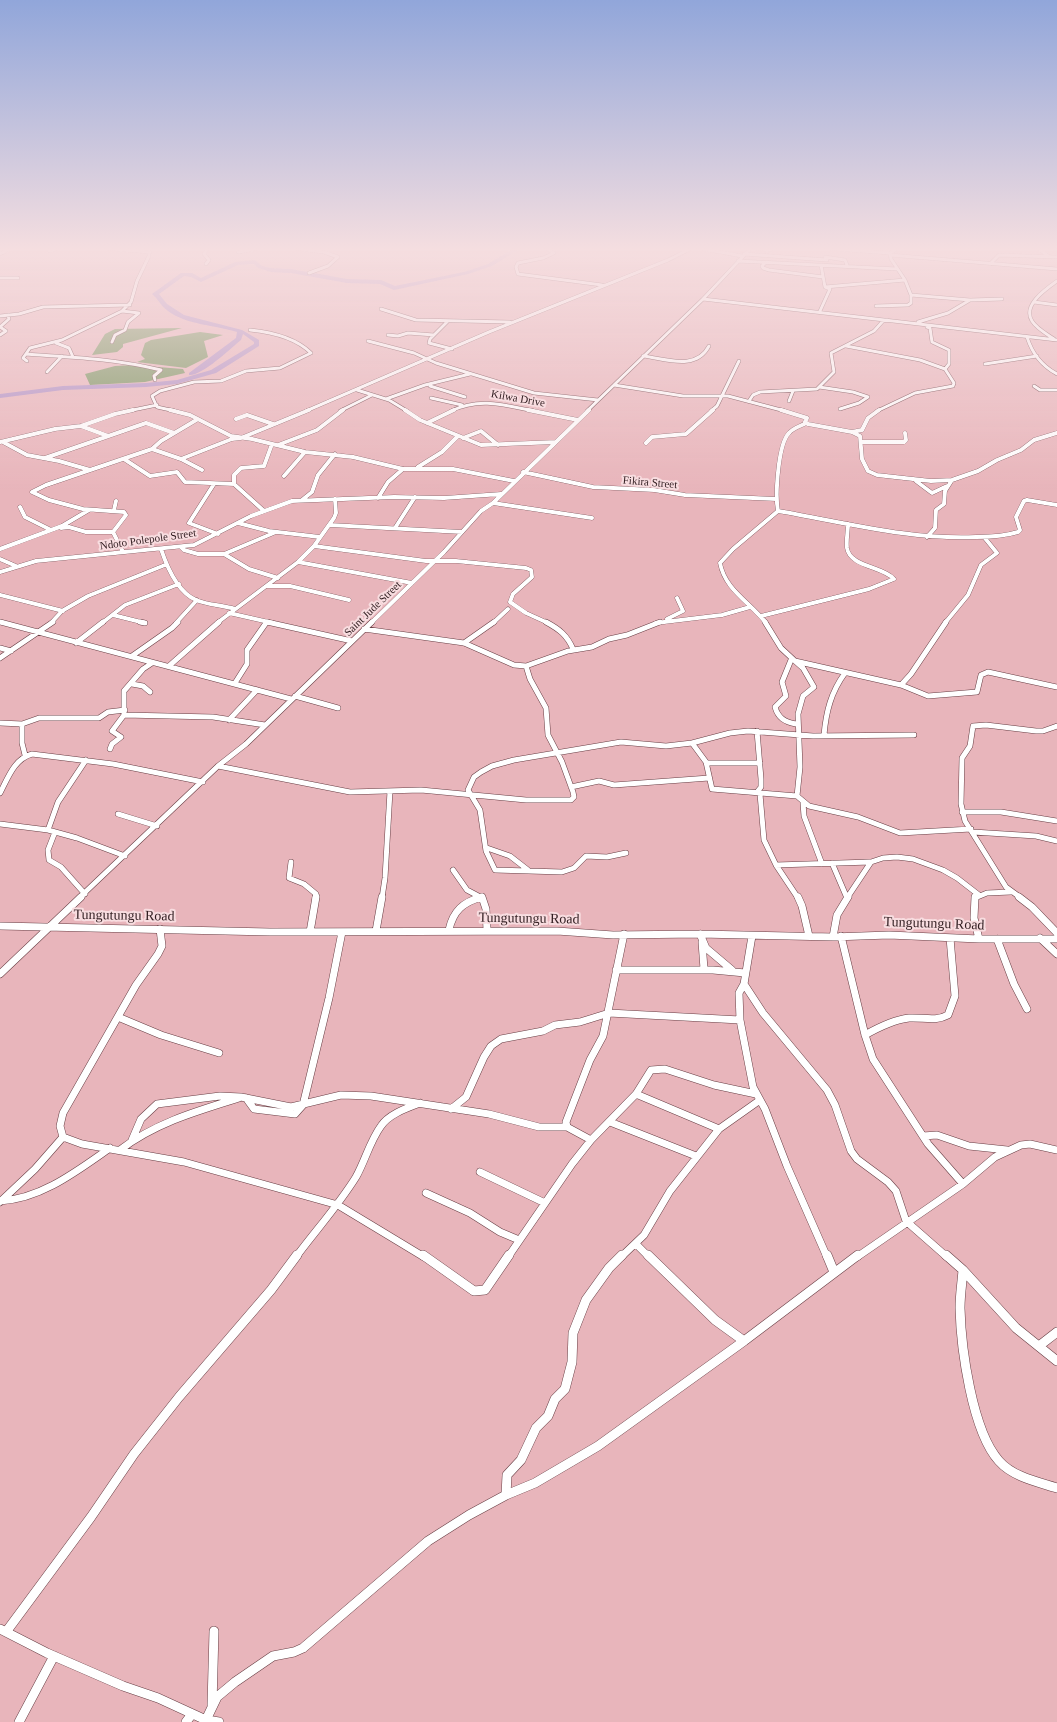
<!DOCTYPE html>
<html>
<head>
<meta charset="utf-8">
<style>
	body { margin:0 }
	canvas { display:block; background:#e8b5bb }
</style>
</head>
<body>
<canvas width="1057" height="1722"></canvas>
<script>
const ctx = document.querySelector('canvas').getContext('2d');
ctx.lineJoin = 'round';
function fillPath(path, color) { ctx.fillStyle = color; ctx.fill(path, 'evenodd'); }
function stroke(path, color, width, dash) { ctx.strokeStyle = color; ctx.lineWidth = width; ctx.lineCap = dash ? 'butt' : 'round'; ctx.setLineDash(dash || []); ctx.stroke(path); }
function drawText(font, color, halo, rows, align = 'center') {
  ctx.font = font + ' "Times New Roman",serif'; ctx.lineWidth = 4; ctx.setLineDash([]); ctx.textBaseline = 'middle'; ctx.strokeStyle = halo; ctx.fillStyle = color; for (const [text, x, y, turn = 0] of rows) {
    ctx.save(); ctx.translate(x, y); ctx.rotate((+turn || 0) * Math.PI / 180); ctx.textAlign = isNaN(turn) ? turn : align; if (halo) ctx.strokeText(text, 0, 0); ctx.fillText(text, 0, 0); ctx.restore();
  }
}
fillPath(new Path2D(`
	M182 328 123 344V347L117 352 92 355 105 334 115 329Z
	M200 332 223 335 204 341 208 357 186 368 137 362 145 359 141 355 145 343 151 340Z
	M133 365 183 369 185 373 145 382 90 385 85 374 115 366Z`), '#76925c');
fillPath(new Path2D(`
	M514 248H521L492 266 468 274 394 290 380 284 347 283 291 273 271 272 258 268 254 264 238 265 201 282 191 277 184 276 159 294 167 304 184 315 242 330 259 340V346L216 373 177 384 146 387 63 390 0 398V394L63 386 146 383 177 380 211 370 254 344V342L243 334 241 340C230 349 202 376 189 375V373L236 338 237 332C215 325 187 325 168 311 161 306 158 299 152 294L181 273H192L201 278 235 262 255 260 262 266 271 268 291 269 347 279 381 280 395 286 464 272 488 264Z`), '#b091c6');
const streetFar4 = new Path2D(`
	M101 248 150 252
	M292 248 324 252 338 257 328 266 309 273
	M546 248 554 253 543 258 518 263 516 267 518 274 602 285
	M698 248 742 256
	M750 248 771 250
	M822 248 890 253
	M898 248 890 253 891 259 905 280 911 295 970 300
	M1038 248 1048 256
	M49 251 59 248
	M238 252 261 248
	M0 254 11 248
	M744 254 827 260
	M890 255 1057 269
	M825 257 845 260 847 265
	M738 261 897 269
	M765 263 762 266 763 268 769 270 823 277
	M206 264 209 260 204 254 208 248
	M990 264 999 255 1057 257
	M0 278H18
	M825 287 905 280
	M703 299 1057 340
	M1034 302 1057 305
	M876 306 908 305 911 303V295
	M381 309 416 320 510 322
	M820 311 830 289 825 287 821 265
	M0 316 19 314 43 307 130 305
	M448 321 430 339 429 343 452 349
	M918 322 948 313 970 300 1002 299
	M0 327 9 319 8 315
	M0 327 6 331 0 335
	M388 335 398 336 408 333 434 335
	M1027 337C1032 353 1042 366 1057 374
	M1054 339C1047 334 1037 329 1032 321 1022 305 1046 289 1057 281
	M368 341 414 353 436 363 534 393 598 400
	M112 342 115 335 125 330 128 322 139 313 122 311
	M56 343 69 348 73 357
	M846 346 920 360 945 369
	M26 354C71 357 117 359 161 370L154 376 155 380
	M643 356C666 359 696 371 709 346
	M27 361 23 358 30 348 62 340 122 311 131 302 137 281 149 256V248
	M985 364 1037 356
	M47 372 62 356
	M614 385 683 396H728L785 411
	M430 386 465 397
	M1034 386 1040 390H1057
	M819 387 853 392 868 397 859 403 840 409
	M357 390 389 400 407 411
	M431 398 462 405
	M386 399 425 385 470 374
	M749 401 753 395 760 392 817 389 834 372 831 353 874 331 883 321 887 320
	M789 401 793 391
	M128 411 157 405
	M175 411 157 407 152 396 160 391 194 382 221 381 246 371 280 368 311 353C296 338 270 332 250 330
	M306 411 489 332 668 260 692 248
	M340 411 372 395
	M451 411C480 397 504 405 534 411
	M587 411 703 299 751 248
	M711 411 717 406 739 361
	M877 411 915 393 953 386 954 383 945 369 949 364V350L932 342 930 328 927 327`);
const streetFar3 = new Path2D(`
	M170 410 190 415 231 436 252 439 305 452 353 457 403 469H453L514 481
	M405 410 420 420 481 445 556 442
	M528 410 578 420
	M781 410 807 418 805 422 808 424 852 432 860 436 862 459 868 471 877 475 931 481 952 480 978 471 997 460 1021 450 1034 440 1057 433
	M236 419 247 415 273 424
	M427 423 454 410
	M81 426 108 436
	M852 432 862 430 868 418 879 410
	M463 438 481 431 498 445
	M0 442 55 429 81 426 115 414 133 410
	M3 442 27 455 59 461 90 470
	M862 442H904L906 440 905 433
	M646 443 652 437 686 434 713 410
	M278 445 317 430 343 410
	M152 449 181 459 202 470
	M45 458 146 423 174 433
	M124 459 150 476 177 472 185 482 234 484
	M181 459 232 439 241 438 309 410
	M418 467 442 452 458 436
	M523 472 593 487 654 490 685 495 776 499
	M284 476 305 452
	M916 481 932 493 947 486
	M214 484 189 523 218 534
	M378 498 388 482 403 469
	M302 500 312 492 318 475 335 454
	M493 503 592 518
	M20 507 25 517 51 530
	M114 510 116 501
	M264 511 234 484V475L241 468 264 466 272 444
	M778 511C844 522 909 540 976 537 990 537 1005 536 1018 532L1020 530 1016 517 1024 501 1027 500 1057 505
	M238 523 269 531 320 537
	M330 525 462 532
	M61 528 69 527 86 532H113
	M395 528 415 497
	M927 537 935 528 936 510 944 504 945 491 952 480
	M314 546 426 561H456L526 568 531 570 532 577 513 594 510 602 526 613 548 623
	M181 547 184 550 198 554H224L249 569 278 578
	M0 549 62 526 89 510
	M161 549C167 567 177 592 196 600 208 605 222 605 235 609
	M123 552 113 532 126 515 124 512 83 509 49 500 32 492 46 485 152 449 161 441 198 419
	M224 554 276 532
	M0 559 16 566
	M298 562 412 583
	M0 572 36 561 194 545 251 516 292 501 394 497 444 498 501 494
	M267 586H290L349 600
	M0 595 63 611
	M229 613 273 623
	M113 615 145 623
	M761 616 869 589 894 579C882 566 850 567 847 548 846 540 848 531 848 524
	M667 619 683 611 677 598
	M0 622 4 623
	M51 623 62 611 88 596 165 565
	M102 623 125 605 179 584
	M176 623 197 600
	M217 623 298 562 314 546 334 518 336 513 335 499
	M371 623 444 552 481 511 493 503 589 410
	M493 623 508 609
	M656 623 722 615 750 607
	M766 623C750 602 725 590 720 563L733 549 778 511C775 495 778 444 789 433 793 428 801 426 806 423
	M945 623 968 595 981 565 997 553 984 537`);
const streetFar2 = new Path2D(`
	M0 622 291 699
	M140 622 145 623
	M267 622 352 641
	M546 622C559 629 567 635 573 649
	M765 622 781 648 795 661 901 685 928 696 977 692 981 675 988 672 1057 687
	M364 629 464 643 514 665 526 666 568 651 592 647 609 639 627 635 660 622
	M76 643 103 622
	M464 643 494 622
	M0 648 11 651
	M132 656 172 628 178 622
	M0 658 53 622
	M791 660 782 682 786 696 775 707C778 718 785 722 796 724
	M169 666 219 622
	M235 683 247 664V650L266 623
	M132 684 143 686 150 692
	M901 685 911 674 946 622
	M295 696 338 708
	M124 715 213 717 265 725
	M229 720 257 690
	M0 723 22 724V743L25 755
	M22 724 39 718H99L108 712 125 710
	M757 731 761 779V787L757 792
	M824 735C826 712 831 692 845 673
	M692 743 730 733 748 731 813 736 914 735
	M110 749 112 744 121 737 112 731 124 715V691L143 669 152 663
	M707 763H760
	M218 766 350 792 421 790 526 800H571L574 797 573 792 562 762 548 735 546 708 530 679 526 666
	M571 787 599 781 614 785 709 778
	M0 793C8 778 14 759 32 754L113 764 203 782
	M760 794 764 840 776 865 798 898
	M797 796 809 806 858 817 900 833 971 829
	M803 803 804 816 822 864
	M962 812H1001L1057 821
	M118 814 157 826
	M0 824 48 830 77 838 125 856
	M48 830 58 802 86 760
	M55 832 48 850 49 860 61 867 85 894
	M973 832 1036 836 1057 841
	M487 848 510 856 528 870
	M626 853 607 857 586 856 574 868 562 872 495 870 486 851 480 810 468 790 474 777 481 772 492 766 514 760 621 742 666 746 692 743 706 762 712 789 797 796 800 767 798 714 803 696 814 687 803 668 795 661
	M291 862 289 878 304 884 316 894 315 898
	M832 863 847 898
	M776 865 871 862
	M453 870 467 890 482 898
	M79 898 218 766 246 744 372 622
	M382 898 385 878 390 791
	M477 898 482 897
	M847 898 871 862 883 858 897 857 913 859 943 870 957 878 979 895
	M975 898 987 893 1011 892
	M1021 898 1006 887 965 821 961 804 962 758 970 746 973 726 986 725 1036 731H1043L1057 726`);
const streetFar1 = new Path2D(`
	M482 897 486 909 487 930
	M798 897 802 906 809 936
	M975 897 974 918 979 939
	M1019 897 1032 907 1057 933
	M0 926 270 932 557 931 613 935 700 934 833 937 889 935 979 939H1057
	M160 929 162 946 158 954 136 985 63 1113 60 1126 63 1137 82 1144 184 1162 338 1205 424 1257
	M449 930C453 911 463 902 482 897
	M376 931 382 897
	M310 932 316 897
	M700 934 706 948 732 970
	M752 936 744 984 739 993 740 1020 753 1087 765 1109 787 1166 827 1257
	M841 936 865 1035 873 1059 928 1144 963 1184
	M833 937 837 915 848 897
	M1040 938 1057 954
	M997 939 1014 984 1027 1009
	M702 942 704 969
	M616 970H713L745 973
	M0 974 81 897
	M744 984 763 1013 827 1090 835 1105 851 1151 857 1159 888 1182 896 1191 906 1221 947 1257
	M118 1017 161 1035 219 1053
	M865 1035C879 1027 893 1020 909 1018 923 1017 935 1022 948 1015L955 996 950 938
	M636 1094 719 1129
	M246 1098 254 1109 295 1114 303 1105 329 998 342 932
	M451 1109 466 1097 484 1057 491 1046 501 1039 543 1031 555 1025 580 1022 609 1013 740 1020
	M610 1122 696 1156
	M923 1136 937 1135 969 1146 1007 1150
	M132 1140 141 1119 157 1104 220 1096 241 1097 291 1107 341 1095 371 1096 489 1114 539 1127H567
	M591 1140 567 1127 566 1122 590 1060 603 1036 624 934
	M120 1150C155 1123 197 1111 239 1098
	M480 1172 545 1203
	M426 1193 470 1213 500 1232 519 1240
	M0 1201C41 1199 77 1171 110 1148
	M0 1202 35 1169 63 1137
	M636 1244 649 1257
	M296 1257C316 1230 338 1206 356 1177 365 1161 370 1141 381 1126 389 1114 407 1108 420 1103
	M508 1257 572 1164 591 1140 636 1094 651 1070 665 1069 714 1085 756 1094
	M621 1257 644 1235 670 1191 719 1129 760 1100
	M857 1257 963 1184 995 1157 1021 1145 1030 1144 1057 1150`);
const street = new Path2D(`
	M423 1255 474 1291 485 1290 509 1255
	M648 1255 715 1320 744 1341
	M827 1255 834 1272
	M946 1255 963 1270 1016 1328 1057 1361
	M963 1270C962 1283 960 1295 960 1308 961 1348 972 1431 999 1461 1013 1477 1038 1482 1057 1488
	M1039 1346 1057 1332
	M506 1495 507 1475 521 1460 536 1428 548 1416 555 1399 565 1389 572 1362 573 1333 586 1300 609 1268 622 1255
	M0 1629 47 1653 123 1686 158 1698 206 1720 219 1722
	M6 1632 91 1517 134 1454 179 1397 271 1290 297 1255
	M212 1705 214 1631
	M19 1722 54 1656
	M186 1722 192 1714
	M205 1722 217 1697 235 1682 273 1656 294 1652 303 1648 428 1541 469 1515 506 1495 535 1483 598 1446 744 1341 858 1255`);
stroke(streetFar4, '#683e44', 4);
stroke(streetFar3, '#683e44', 4.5);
stroke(streetFar2, '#683e44', 6);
stroke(streetFar1, '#683e44', 8);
stroke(street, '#683e44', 10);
stroke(streetFar4, '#fff', 3);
stroke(streetFar3, '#fff', 4);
stroke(streetFar2, '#fff', 5);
stroke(streetFar1, '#fff', 7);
stroke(street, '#fff', 9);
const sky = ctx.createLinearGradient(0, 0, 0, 489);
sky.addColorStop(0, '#91a6da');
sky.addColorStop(0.51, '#f5dee0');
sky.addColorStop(1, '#f5dee000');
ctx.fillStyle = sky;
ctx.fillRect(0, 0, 1057, 489);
drawText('11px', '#301d20', '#f8dde0', [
	["Kilwa Drive",518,399,10],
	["Fikira Street",650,483,5],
	["Ndoto Polepole Street",148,540,-8],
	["Saint Jude Street",373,609,-44]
]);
drawText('14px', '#301d20', '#f8dde0', [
	["Tungutungu Road",124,916,1],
	["Tungutungu Road",529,919,1],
	["Tungutungu Road",934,924,2]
]);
</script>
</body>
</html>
